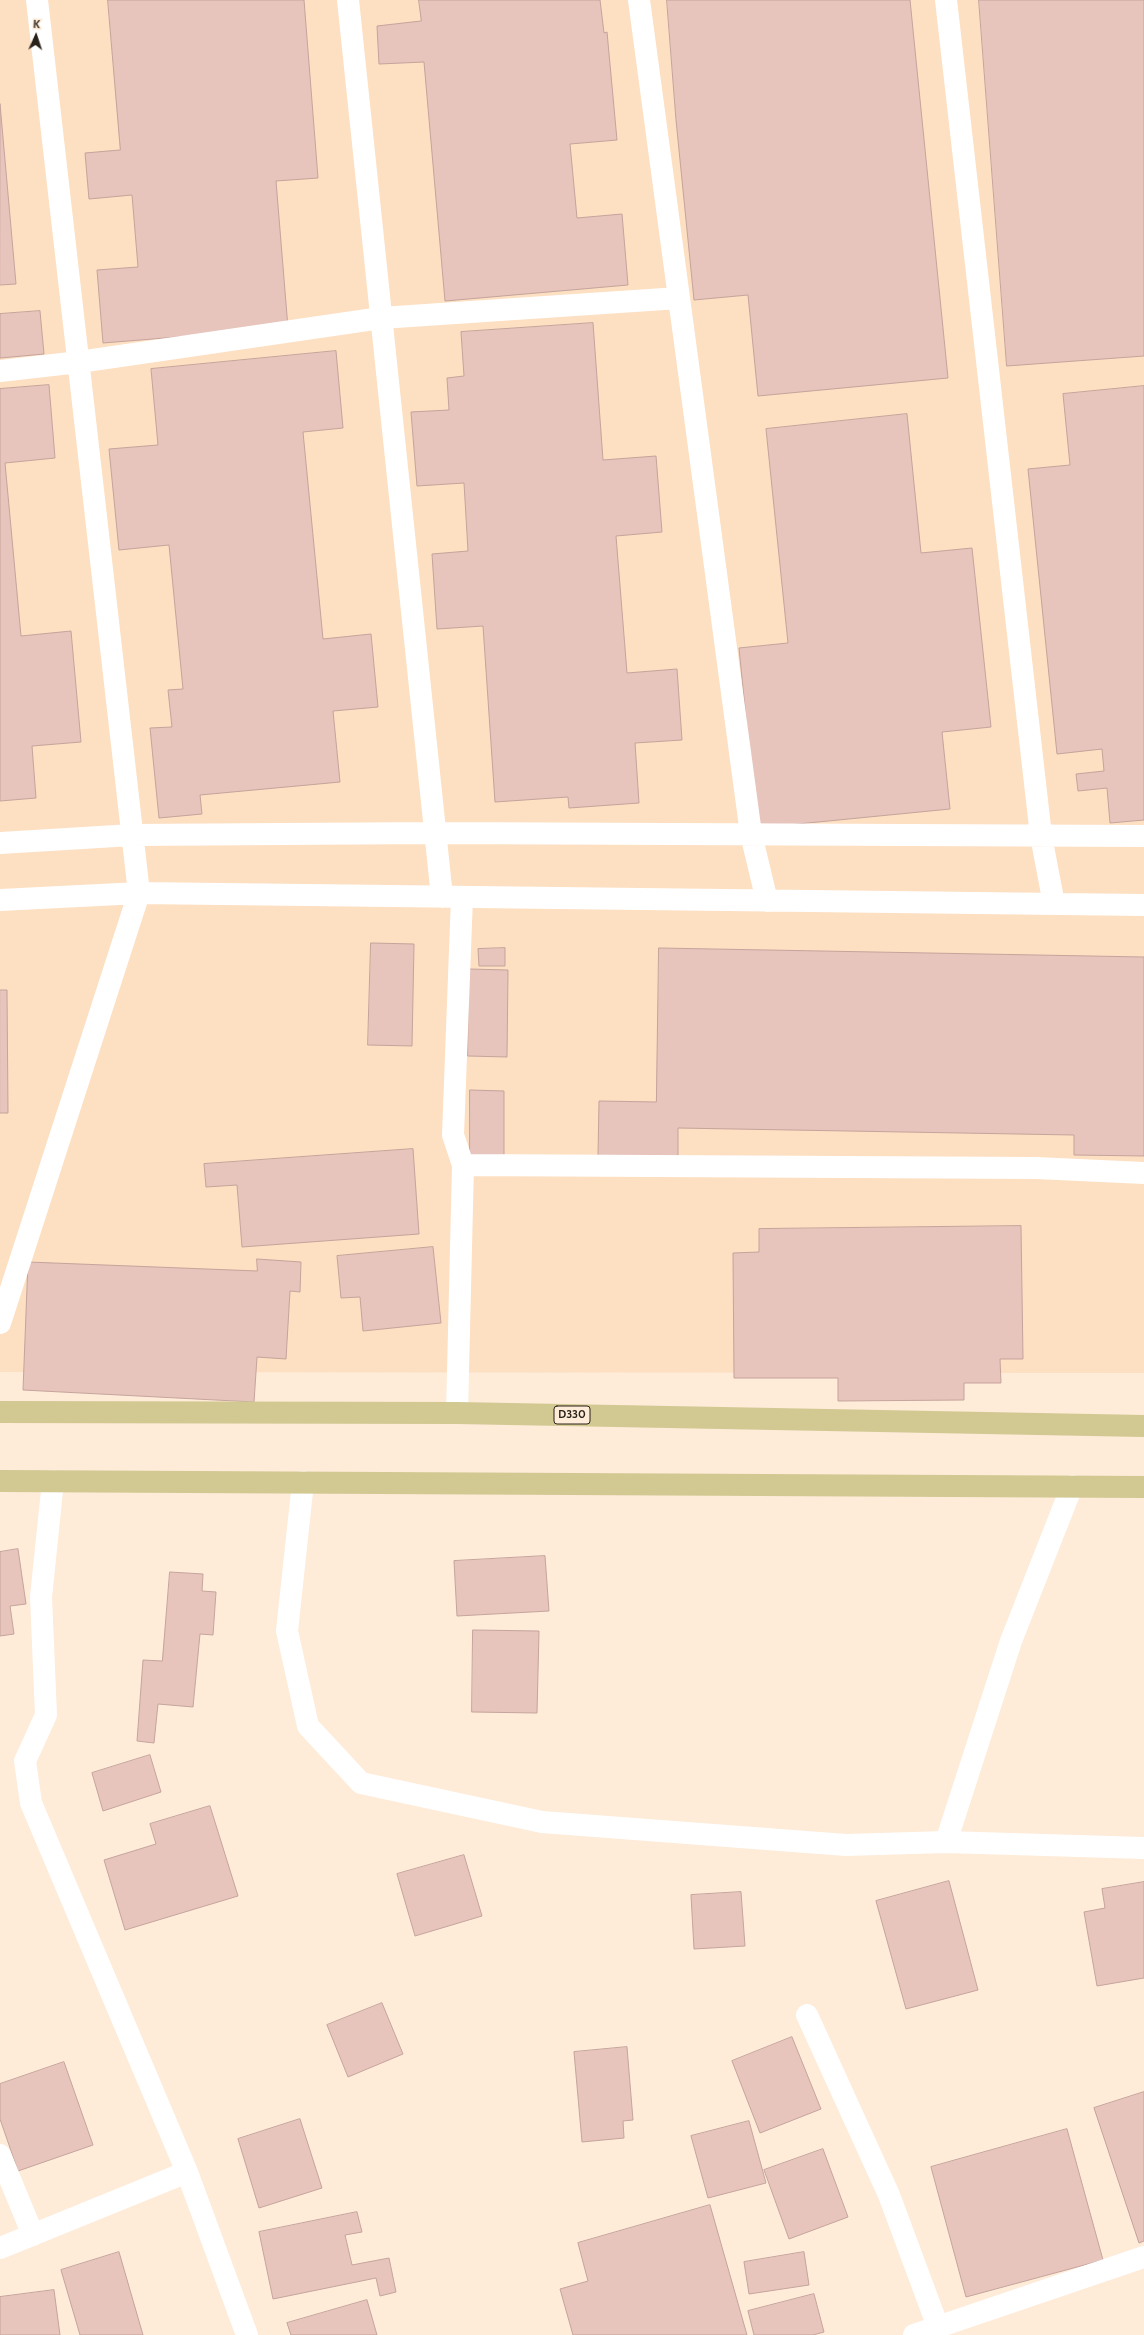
<!DOCTYPE html>
<html>
<head>
<meta charset="utf-8">
<style>
	body { margin:0 }
	#map { position:relative; width:1144px; height:2335px; overflow:hidden; background:#feebd8; font-family:Cabin,sans-serif }
	canvas { display:block }
	.north { position:absolute; left:16px; top:16px; width:40px; height:40px; -webkit-text-stroke:3px #feebd8; paint-order:stroke; rotate:3deg; font-size:11px; font-weight:700; line-height:16px; text-align:center; color:#2a2118 }
	.north::after { content:''; display:block; margin:auto; width:14px; height:18px; background:#2a2118; clip-path:polygon(50% 0,100% 100%,50% 72%,0 100%) }
</style>
</head>
<body>
<div id="map">
<canvas width="1144" height="2335"></canvas>
<div class="north">K</div>
</div>
<script>
const ctx = document.querySelector('canvas').getContext('2d');
ctx.lineJoin = 'round';
function fillPath(path, color) { ctx.fillStyle = color; ctx.fill(path, 'evenodd'); }
function stroke(path, color, width, dash) { ctx.strokeStyle = color; ctx.lineWidth = width; ctx.lineCap = dash ? 'butt' : 'round'; ctx.setLineDash(dash || []); ctx.stroke(path); }
function drawText(font, color, halo, rows, align = 'center') {
  ctx.font = font + ' Cabin,sans-serif'; ctx.lineWidth = 4; ctx.setLineDash([]); ctx.textBaseline = 'middle'; ctx.strokeStyle = halo; ctx.fillStyle = color; for (const [text, x, y, turn = 0] of rows) {
    ctx.save(); ctx.translate(x, y); ctx.rotate((+turn || 0) * Math.PI / 180); ctx.textAlign = isNaN(turn) ? turn : align; if (halo) ctx.strokeText(text, 0, 0); ctx.fillText(text, 0, 0); ctx.restore();
  }
}
fillPath(new Path2D(`
	M0 0H1144V1373L0 1372Z`), '#fddfc2');
const building = new Path2D(`
	M108 0H304L318 178 276 181 288 328 103 343 97 270 138 267 132 195 89 199 85 153 120 150Z
	M419 0H600L604 33 607 32 617 140 570 144 577 218 622 214 628 285 445 301 424 62 379 64 377 26 421 21Z
	M667 0H910L948 378 758 396 748 295 694 300 676 120Z
	M979 0H1144V356L1007 366Z
	M0 104 16 284 0 285Z
	M40 311 44 354 0 358V314Z
	M593 323 603 460 656 456 662 532 616 536 627 673 677 669 682 740 635 743 639 803 569 808 568 797 495 802 483 626 437 629 432 554 468 551 464 483 417 486 411 412 449 410 447 378 464 376 461 332Z
	M336 351 343 428 303 432 323 639 371 634 378 707 333 711 340 782 200 795 202 814 159 818 150 728 172 727 168 690 183 689 169 545 119 550 109 449 158 445 151 369Z
	M49 385 55 458 5 463 21 636 71 631 81 742 32 746 36 798 0 801V389Z
	M1144 386V820L1110 823 1107 788 1078 791 1076 774 1104 771 1102 749 1057 754 1028 469 1070 465 1063 394Z
	M907 414 921 553 972 548 991 727 942 732 950 809 757 828 739 648 788 643 766 429Z
	M371 943 414 944 412 1046 368 1045Z
	M505 948V966H479L478 949Z
	M659 948 1144 957V1156L1074 1155V1135L678 1128V1157L598 1156 599 1101 656 1102Z
	M469 969 508 970 507 1057 468 1056Z
	M0 990H7L8 1113H0Z
	M470 1090 504 1091V1158H470Z
	M413 1149 419 1234 242 1247 237 1185 206 1187 204 1164Z
	M1021 1226 1023 1359H1000L1001 1383H964V1400L838 1401V1378H734L733 1253 759 1252V1229Z
	M433 1247 441 1323 363 1331 360 1297 341 1298 337 1256Z
	M257 1259 301 1262 300 1292 290 1291 286 1359 257 1357 254 1402 23 1390 28 1262 257 1271Z
	M18 1549 26 1604 10 1606 14 1634 0 1636V1552Z
	M545 1556 549 1611 457 1616 454 1561Z
	M170 1572 203 1574 202 1591 216 1592 213 1635 200 1634 193 1707 158 1704 154 1743 137 1741 143 1660 162 1661Z
	M473 1630 539 1631 537 1713 472 1712Z
	M150 1755 161 1792 103 1811 92 1773Z
	M210 1806 238 1896 125 1930 104 1860 156 1844 150 1824Z
	M464 1855 482 1916 415 1936 397 1874Z
	M949 1881 978 1990 906 2009 876 1901Z
	M1144 1882V1978L1097 1986 1084 1912 1105 1908 1102 1889Z
	M741 1892 745 1946 694 1949 691 1895Z
	M382 2003 403 2054 348 2077 327 2025Z
	M792 2037 821 2109 760 2133 732 2061Z
	M627 2047 633 2120 623 2121 624 2138 582 2142 574 2052Z
	M64 2062 93 2145 18 2171 0 2119V2084Z
	M1144 2092V2241L1139 2243 1094 2108Z
	M300 2119 322 2188 259 2208 238 2139Z
	M749 2121 766 2183 708 2198 691 2136Z
	M1067 2129 1103 2260 966 2297 931 2167Z
	M823 2149 848 2217 789 2239 764 2170Z
	M710 2205 747 2335H573L560 2289 588 2281 578 2243Z
	M357 2212 362 2232 345 2235 352 2265 389 2258 396 2292 380 2296 376 2278 273 2299 259 2232Z
	M119 2252 143 2335H80L61 2270Z
	M804 2252 809 2285 749 2294 744 2262Z
	M54 2290 60 2335H0V2297Z
	M814 2294 824 2332 813 2335H754L748 2311Z
	M367 2300 377 2335H291L287 2323Z`);
fillPath(building, '#e7c4bc');
stroke(building, '#c5a49c', 1);
stroke(new Path2D(`
	M348 0 442 897
	M639 0 751 834 767 901
	M946 0 1041 836 1054 904
	M0 371 79 362 381 318 679 298
	M0 843 132 835 435 833 1144 836
	M0 900 139 893 1144 905
	M463 1165 1036 1168 1144 1173
	M0 1323 139 893 37 0
	M457 1413 463 1165 453 1135 462 897
	M53 1481 41 1597 46 1715 25 1761 31 1803 187 2172 247 2335
	M303 1482 287 1631 308 1726 361 1783 542 1822 846 1845 946 1842 1144 1848
	M946 1842 1011 1641 1072 1486
	M807 2015 889 2195 938 2327
	M0 2155 33 2235
	M0 2248 187 2172
	M914 2335 1144 2257`), '#fff', 22);
stroke(new Path2D(`
	M0 1412 457 1413 1144 1426
	M0 1481 1144 1487`), '#d1c892', 22);
for (const [x, y, w] of [
	[572,1415,36]
]) { const box = new Path2D(); box.roundRect(x - w / 2, y - 9, w, 18, 3); ctx.fillStyle = '#feebd8'; ctx.fill(box); stroke(box, '#2a2118', 1); }
drawText('bold 11px', '#2a2118', null, [
	["D330",572,1415]
]);
</script>
</body>
</html>
